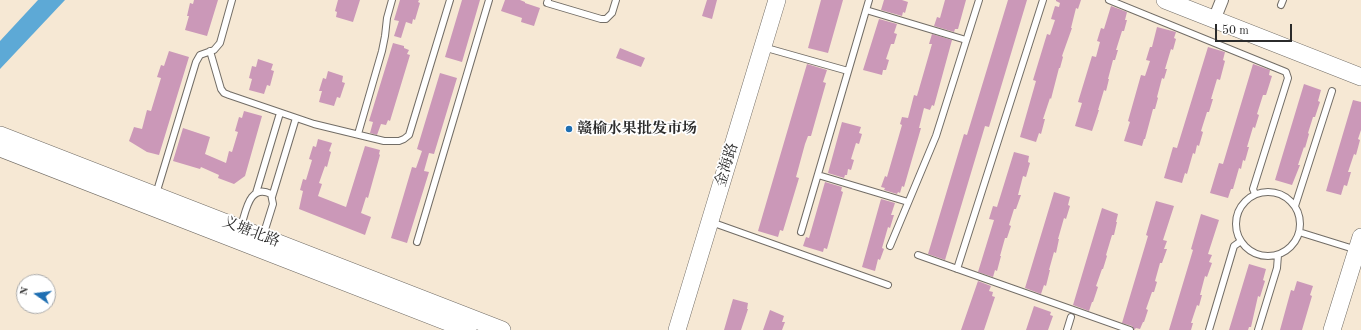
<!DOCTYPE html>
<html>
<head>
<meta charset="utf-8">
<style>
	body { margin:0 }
	#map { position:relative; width:1361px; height:330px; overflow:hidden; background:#f6e8d4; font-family:"Old Standard TT",serif }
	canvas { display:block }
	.north { position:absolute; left:16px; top:274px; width:40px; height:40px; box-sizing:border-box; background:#fff; border:1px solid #aaa; border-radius:50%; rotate:284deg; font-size:11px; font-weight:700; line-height:16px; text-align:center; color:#2b2b2b }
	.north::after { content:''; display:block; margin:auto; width:14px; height:18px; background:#1f6fb2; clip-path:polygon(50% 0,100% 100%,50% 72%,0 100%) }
	.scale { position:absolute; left:1215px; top:24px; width:77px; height:18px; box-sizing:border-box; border:2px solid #2b2b2b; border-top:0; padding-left:5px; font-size:12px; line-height:14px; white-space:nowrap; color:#2b2b2b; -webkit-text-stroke:3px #fff; paint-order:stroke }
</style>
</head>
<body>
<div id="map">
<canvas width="1361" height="330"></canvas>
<div class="north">N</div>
<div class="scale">50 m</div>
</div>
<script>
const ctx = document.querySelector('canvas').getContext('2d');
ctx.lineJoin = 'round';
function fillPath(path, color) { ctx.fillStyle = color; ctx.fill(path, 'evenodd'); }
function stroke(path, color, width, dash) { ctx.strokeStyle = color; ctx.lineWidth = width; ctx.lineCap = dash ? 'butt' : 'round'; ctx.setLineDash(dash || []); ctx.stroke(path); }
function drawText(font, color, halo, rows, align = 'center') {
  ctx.font = font + ' "Old Standard TT","Noto Serif SC",serif'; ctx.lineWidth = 3.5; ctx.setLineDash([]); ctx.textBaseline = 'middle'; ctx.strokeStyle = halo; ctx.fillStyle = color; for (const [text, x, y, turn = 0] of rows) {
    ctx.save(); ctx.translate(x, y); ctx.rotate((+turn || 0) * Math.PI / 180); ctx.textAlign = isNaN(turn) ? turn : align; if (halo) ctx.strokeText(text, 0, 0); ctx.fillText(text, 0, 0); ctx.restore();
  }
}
fillPath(new Path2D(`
	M38 0H65L0 69V41Z`), '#5da9d6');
fillPath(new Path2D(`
	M194 0H218L207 36 185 30 189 16H187L190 3 193 4Z
	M338 0H360L353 22 336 17 337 12 335 11Z
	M400 0H419L418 2 420 3 415 20 413 19 412 24 406 22 401 38 394 36 399 21 394 20Z
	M462 0H480L462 62 445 57Z
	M505 0H520L525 2V3L540 8 534 26 521 22 522 18 501 11Z
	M707 0H717L712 19 702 16Z
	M821 0H843L828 53 808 48Z
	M884 0H902L908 2 905 13 903 12 902 16 881 10Z
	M945 0H966L958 29H955L954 32 934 26 937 17 940 18Z
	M1008 0H1027L989 127 985 126 945 260 928 254 964 134 967 135Z
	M1056 0H1081L1078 9 1076 8 1071 28H1072L1062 56 1063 57 1060 68H1059L1051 99 1050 98 1043 119H1045L1041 134 1039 133 1036 142 1020 137 1036 81 1033 80 1047 34 1050 35 1055 20 1051 19 1055 6 1059 7 1060 3 1056 1Z
	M1111 6 1127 12 1125 20H1127L1124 31H1122L1116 50H1118L1115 60H1113L1108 79H1109L1106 91 1104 90 1098 110H1099L1092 131 1075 126 1082 103 1078 102 1092 56 1096 57 1100 42 1097 41 1101 28 1104 29Z
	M879 19 897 24 894 33 897 34 894 44H891L886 59 889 60 886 70H883L882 75 863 70Z
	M1157 27 1176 32 1174 38 1176 39 1173 50 1171 49 1165 69H1167L1164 79 1162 78 1157 97 1158 98 1155 109H1153L1145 139H1144L1142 146 1124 141 1130 122 1128 121 1141 75 1145 76 1150 61 1146 60 1150 47H1152Z
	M932 34 952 40 934 106 932 105 930 110 924 108 919 128H921L904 187 902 186 900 193 898 192 897 194 884 190 885 188 881 187 885 176 887 177 902 125 900 124 902 117 908 118 914 95 917 96 932 44H929Z
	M393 43 404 46V48L409 50 407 54 410 55 390 121 388 120 386 125 381 124 377 135 370 133 373 122 369 121Z
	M1208 47 1225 52 1223 60 1225 61 1220 80 1217 79 1211 99H1213L1209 112H1207L1201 131 1203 132 1199 146 1197 145 1195 154 1193 153 1187 174 1185 173 1182 183 1164 178 1173 147 1177 148Z
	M620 48 645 58 641 67 616 58Z
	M169 51 189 57 159 155 147 152 129 141 134 127 142 129 147 110 151 111 161 78 157 77 161 65 164 66Z
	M258 59 273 64 271 70 274 71 270 86 267 85 264 94 249 90 252 79 249 78 252 66 256 67Z
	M807 64 827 70 823 82 826 83 811 136H808L805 144 796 177 799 178 783 231 780 230 778 237 758 231Z
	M1253 64 1270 70 1269 75 1272 76 1266 95H1263L1257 114 1259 115 1255 128 1253 127 1247 147H1249L1245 161 1243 160 1241 169 1239 168 1233 189H1231L1228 198 1210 193 1219 163 1223 164Z
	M328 71 343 76 342 82 345 83 340 98 337 97 334 106 319 102 322 91H319L323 78 326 79Z
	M440 73 457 78 434 154 429 153 424 171 429 172 407 243 391 238 412 167 416 168 422 151 417 149Z
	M1304 84 1321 90 1318 101 1320 102 1315 117H1313L1308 133 1309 134 1305 148 1304 147 1298 165H1300L1292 185 1275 180Z
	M1353 100 1361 102V130L1358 139 1360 140 1356 155 1354 154 1348 172H1351L1347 186 1344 185 1341 195 1326 191Z
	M244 111 262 116 245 176 234 184 218 178 219 175 201 167 200 169 173 161 183 128 210 137 205 154 226 163 229 151 232 152 238 132 235 131 239 117 242 118Z
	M842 122 861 127 859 133 862 134 859 144 856 143 851 159 854 160 851 170 848 169 847 175H845L844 178 828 173Z
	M318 139 332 143 329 151 331 152 327 167 325 166 319 183 322 184 318 196 346 207 365 146 380 150 379 154 380 155 373 180 368 198 366 197 361 213 371 217 365 235 299 209 303 191 300 190 303 179 306 180 312 160 309 159 313 146 316 147Z
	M1014 152 1029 156 1028 162 1030 163 1026 177 1023 176 1018 195H1021L1016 209H1014L1009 225 1011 226 1007 238H1005L1000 256H1001L997 271 995 270 993 277 978 272 994 220 989 219 993 206 997 207Z
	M825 182 842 187 841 191 843 192 827 249 824 248 823 252 803 246 806 237 809 238Z
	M1054 192 1070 197 1068 205 1070 206 1066 219 1064 218 1058 239H1059L1056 253 1054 252 1049 270H1050L1046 286 1044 285 1041 294 1025 288Z
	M881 199 895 203 891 215H894L890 228 888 227 882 248 884 249 880 260 878 259 875 271 862 267Z
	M1156 201 1174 206 1163 240 1167 241 1164 249H1167L1162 263H1160L1155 281 1157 282 1154 292H1152L1146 309 1148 310 1144 322H1143L1140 329 1136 328 1134 330 1132 326 1122 323 1148 236 1146 235Z
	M1102 208 1118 214 1116 222H1117L1114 235H1112L1106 255 1107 256 1103 269H1102L1096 286 1098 287 1093 302H1092L1089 311 1073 305Z
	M1201 214 1219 220 1208 254 1212 255 1209 262 1212 263 1207 277 1205 276 1200 295H1202L1199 306 1197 305 1191 323H1193L1191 330H1169L1193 250 1191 249Z
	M1249 264 1266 269 1263 280 1265 281 1260 297 1258 296 1251 327H1249L1248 330H1229Z
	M978 281 991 286 989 291 993 292 992 296 995 297 984 330H961Z
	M1297 281 1313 286 1310 295 1312 296 1302 330H1280L1291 290 1294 291Z
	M733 299 748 303 747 309H748L741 330H724Z
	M1034 306 1051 312 1050 315 1053 316 1048 330H1026Z
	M770 310 784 316 782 322H785L782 330H763Z`), '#cb98b8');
const lane = new Path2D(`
	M548 0 547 3 601 19H606L612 13 616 0
	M1109 0 1286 72 1288 78 1253 189 1255 194
	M1281 5 1283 0
	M866 10 966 40
	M763 47 848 71
	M210 51 221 89 224 93 229 95 314 124 384 141H399L404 139 409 135 450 0
	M358 134 382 51 385 36 387 18 392 0
	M818 175 908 202
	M1236 224a32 32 0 1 1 64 0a32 32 0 1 1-64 0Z
	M256 193 280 113
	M156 194 196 62 200 55 214 50 220 43 232 0
	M272 197 296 118
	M1295 206 1332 91
	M711 222 888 285
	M241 226C246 212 249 183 271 194L273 204 263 236
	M801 232 869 0
	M1299 232 1357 250
	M417 242 489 0
	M890 246 936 136 979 0
	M918 255 1130 330
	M957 269 1043 0
	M1067 330 1071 317
	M1209 330 1234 246 1241 241
	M1258 330 1277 268 1278 255`);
const street = new Path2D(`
	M1214 20 1222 0`);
const secondary = new Path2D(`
	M1165 0 1361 77
	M0 135 502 330
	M0 148 468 330
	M677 330 777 0
	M1332 330 1361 237`);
stroke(lane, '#726d66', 8);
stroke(street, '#726d66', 14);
stroke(secondary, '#726d66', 18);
stroke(lane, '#fff', 6);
stroke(street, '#fff', 12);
stroke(secondary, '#fff', 17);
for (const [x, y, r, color] of [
	[569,129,4,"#1f6fb2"]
]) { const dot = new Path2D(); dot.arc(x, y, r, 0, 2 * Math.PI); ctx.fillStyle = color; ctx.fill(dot); stroke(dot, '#fff', 1.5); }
drawText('bold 15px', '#2b2b2b', '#fff', [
	["赣榆水果批发市场",577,129]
], 'left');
drawText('15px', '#2b2b2b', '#fff', [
	["金海路",727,165,-73],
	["义塘北路",251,232,21]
]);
</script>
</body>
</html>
